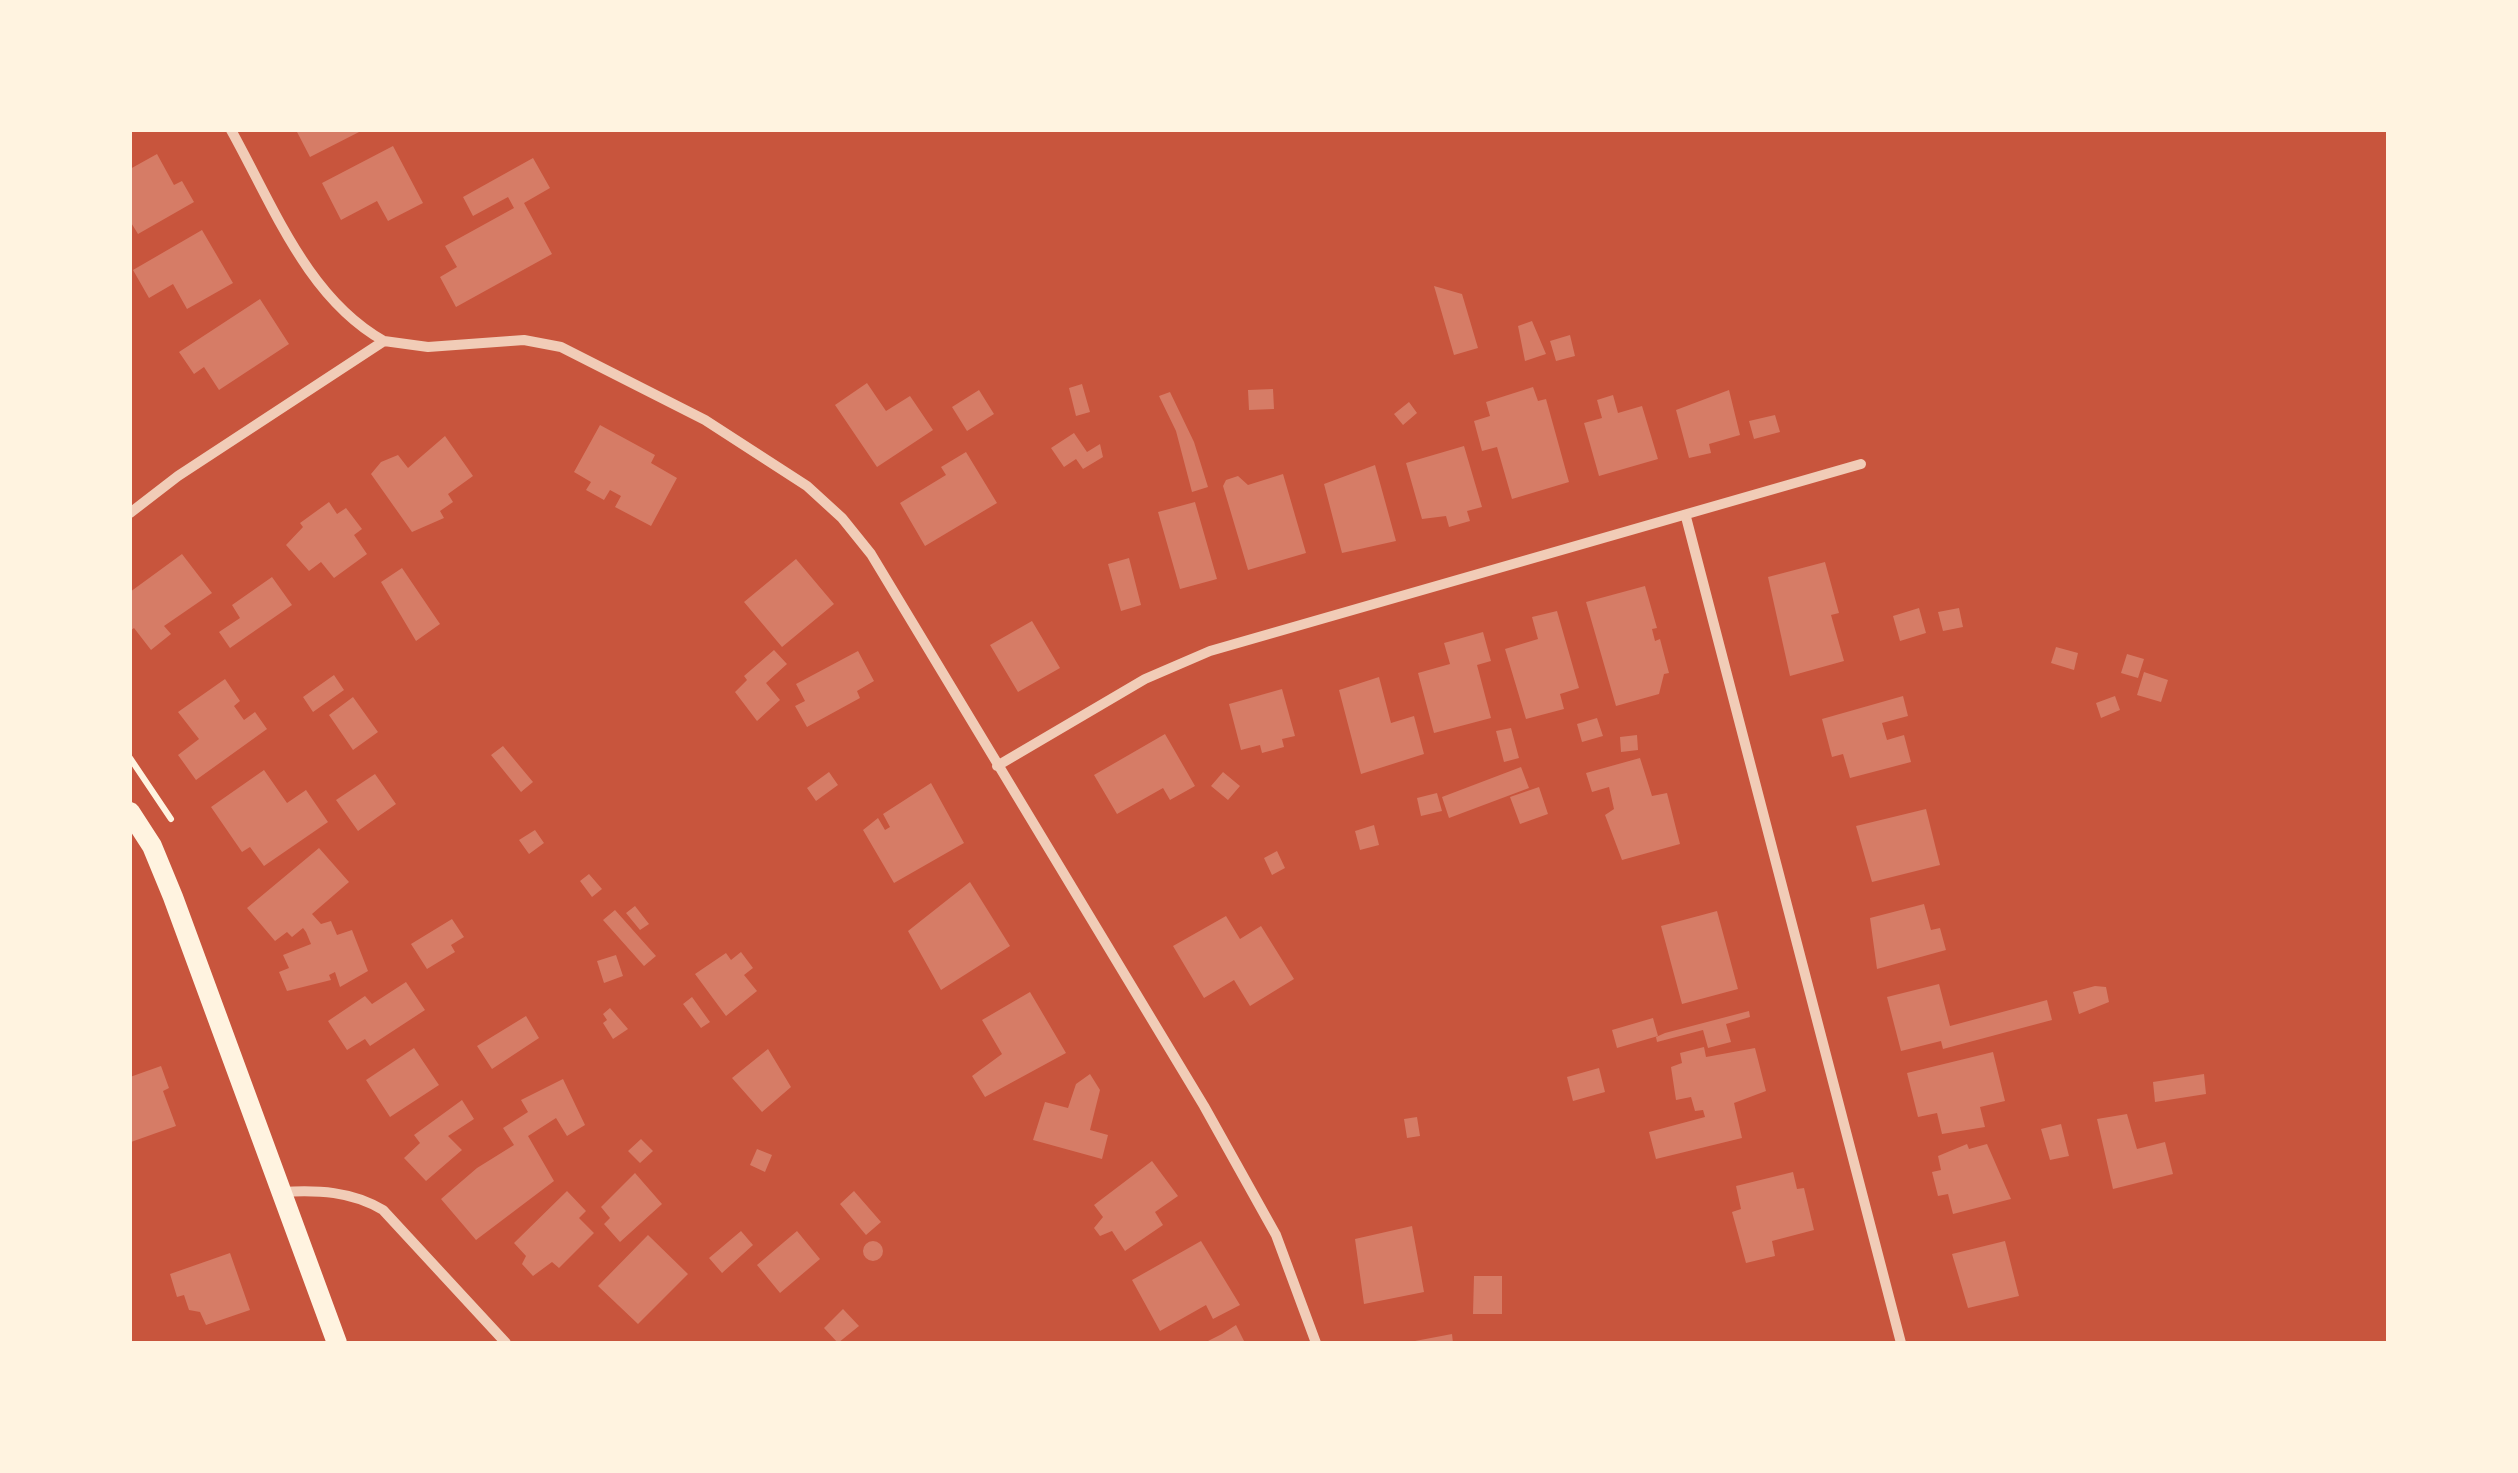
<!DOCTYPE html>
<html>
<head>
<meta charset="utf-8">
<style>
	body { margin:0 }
	#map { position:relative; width:2518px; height:1473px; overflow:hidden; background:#c8553d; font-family:Mulish,sans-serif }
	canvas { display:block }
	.frame { position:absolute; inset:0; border:132px solid #fff3e0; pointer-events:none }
</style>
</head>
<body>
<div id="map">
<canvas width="2518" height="1473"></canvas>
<div class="frame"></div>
</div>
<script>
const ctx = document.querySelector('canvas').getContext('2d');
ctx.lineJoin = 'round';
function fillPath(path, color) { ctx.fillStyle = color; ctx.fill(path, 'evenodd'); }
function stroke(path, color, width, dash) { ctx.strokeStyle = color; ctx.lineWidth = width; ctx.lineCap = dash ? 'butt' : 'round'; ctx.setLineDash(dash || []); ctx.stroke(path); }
fillPath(new Path2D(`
	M296 130H363L310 157Z
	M393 146 423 203 388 221 377 201 341 220 322 183Z
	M157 154 174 185 182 181 194 202 138 234 130 221V169Z
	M533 158 550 188 524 203 552 254 456 307 440 277 457 267 445 246 514 208 508 197 473 216 463 197Z
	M202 230 233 283 187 309 173 284 149 298 133 270Z
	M1434 286 1462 294 1478 348 1454 355Z
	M260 299 289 344 219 390 204 367 194 374 179 352Z
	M1532 321 1546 354 1525 361 1518 326Z
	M1570 335 1575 356 1556 361 1550 341Z
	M867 383 886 411 910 396 933 430 877 467 835 405Z
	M1082 384 1090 412 1076 416 1069 388Z
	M1533 387 1538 401 1546 399 1569 482 1512 499 1497 447 1482 451 1474 421 1490 416 1486 402Z
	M1273 389 1274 409 1249 410 1248 390Z
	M979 390 994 414 967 431 952 407Z
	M1729 390 1740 435 1709 444 1711 453 1689 458 1676 410Z
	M1170 392 1194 442 1208 487 1192 492 1176 431 1159 396Z
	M1613 395 1618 413 1642 406 1658 459 1599 476 1584 423 1602 418 1597 400Z
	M1409 402 1417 413 1403 425 1394 414Z
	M1775 415 1780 432 1754 439 1749 421Z
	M600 425 655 455 651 463 677 478 651 526 615 507 621 496 610 490 604 500 586 490 591 482 574 472Z
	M1074 433 1087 452 1100 444 1103 457 1083 469 1076 459 1064 467 1051 448Z
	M445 436 473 476 448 494 453 502 440 511 444 518 412 532 371 474 381 462 398 455 408 468Z
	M1464 446 1482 507 1467 511 1470 521 1449 527 1446 516 1422 519 1406 463Z
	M966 452 997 503 925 546 900 503 946 475 941 467Z
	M1375 465 1396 541 1342 553 1324 484Z
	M1283 474 1306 553 1248 570 1223 486 1226 480 1238 476 1248 485Z
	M329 502 337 514 346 508 362 529 354 535 367 554 334 578 321 562 309 571 286 545 303 527 300 523Z
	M1195 502 1217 579 1180 589 1158 512Z
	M182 554 212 593 164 626 171 634 151 650 134 628 130 631V592Z
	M1129 558 1141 605 1121 611 1108 564Z
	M796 559 834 604 782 647 744 602Z
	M1825 562 1839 613 1831 615 1844 661 1790 676 1768 577Z
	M402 568 440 624 416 641 381 582Z
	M272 577 292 605 230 648 219 632 240 618 232 605Z
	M1645 586 1657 628 1652 629 1655 641 1660 639 1669 673 1664 674 1659 694 1616 706 1586 602Z
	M1919 608 1926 633 1900 641 1893 616Z
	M1959 608 1963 627 1943 631 1938 612Z
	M1557 611 1579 688 1560 694 1564 709 1526 719 1505 649 1538 639 1532 617Z
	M1032 621 1060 668 1018 692 990 645Z
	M1483 632 1491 661 1477 665 1491 718 1434 733 1418 673 1450 664 1444 643Z
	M2056 647 2078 653 2074 670 2051 663Z
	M774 650 787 664 766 683 780 700 757 721 735 692 747 680 744 676Z
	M858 651 874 681 857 691 860 698 807 727 795 706 805 701 796 684Z
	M2127 654 2144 659 2138 678 2121 673Z
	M2144 672 2168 680 2161 702 2137 695Z
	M334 675 344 690 313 712 303 697Z
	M1379 677 1391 723 1414 716 1424 754 1361 774 1339 690Z
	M225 679 240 701 234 706 244 720 255 712 267 729 196 780 178 755 199 739 178 712Z
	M1282 689 1295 736 1282 739 1284 747 1262 753 1260 745 1241 750 1229 704Z
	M1903 696 1908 716 1882 723 1887 740 1904 735 1911 762 1850 778 1843 754 1832 757 1822 719Z
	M2115 696 2120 710 2101 718 2096 703Z
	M353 697 378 732 353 750 329 715Z
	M1597 718 1603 736 1582 742 1577 724Z
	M1511 728 1519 758 1504 762 1496 731Z
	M1165 734 1195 786 1170 800 1163 788 1117 814 1094 775Z
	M1637 735 1638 750 1621 752 1620 737Z
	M503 746 533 782 521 792 491 755Z
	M1640 758 1652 796 1667 793 1680 844 1622 860 1605 815 1614 809 1609 787 1592 792 1586 773Z
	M1521 767 1529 788 1449 818 1442 797Z
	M264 770 287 803 306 790 328 822 264 866 250 847 242 852 211 807Z
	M829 772 838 785 816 801 807 788Z
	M1223 772 1240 786 1228 800 1211 786Z
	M375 774 396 804 358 831 336 800Z
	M931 783 964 843 894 883 863 830 878 818 885 830 890 827 883 814Z
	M1539 787 1548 814 1520 824 1510 797Z
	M1437 793 1442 811 1421 816 1417 798Z
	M1926 809 1940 865 1872 882 1856 826Z
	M1374 825 1379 845 1360 850 1355 831Z
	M535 830 544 843 529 854 519 840Z
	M319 848 349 882 312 914 321 924 331 921 337 935 352 930 368 971 340 987 335 972 329 975 331 980 287 991 279 972 289 968 283 955 311 944 306 932 303 928 292 937 287 932 275 941 247 908Z
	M1277 851 1285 868 1272 875 1264 858Z
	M589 874 602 889 592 897 580 881Z
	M970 882 1010 946 941 990 908 931Z
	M1924 904 1931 930 1940 928 1946 950 1877 969 1870 918Z
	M635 906 649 924 640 930 626 913Z
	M615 910 656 956 644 966 603 920Z
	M1717 911 1738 989 1682 1004 1661 926Z
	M1226 916 1240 939 1261 926 1294 979 1250 1006 1234 980 1204 998 1173 946Z
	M452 919 464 937 451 945 455 952 427 969 411 944Z
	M741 952 753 968 744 975 757 991 726 1016 695 974 726 953 731 960Z
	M616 955 623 976 604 983 597 961Z
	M406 982 425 1010 370 1046 365 1039 347 1050 328 1021 365 996 372 1004Z
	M1939 984 1950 1026 2047 1000 2052 1020 1943 1049 1941 1041 1901 1051 1887 997Z
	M2095 986 2106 987 2109 1002 2079 1014 2073 992Z
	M1030 992 1066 1053 985 1097 972 1076 1002 1054 982 1020Z
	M692 997 710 1022 701 1028 683 1004Z
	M610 1008 628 1029 613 1039 603 1023 607 1020 603 1014Z
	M1749 1011 1750 1017 1726 1024 1731 1042 1708 1048 1703 1030 1657 1042 1656 1037 1665 1033Z
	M526 1016 539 1038 492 1069 477 1046Z
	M1653 1018 1658 1036 1617 1048 1612 1030Z
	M1704 1047 1706 1057 1755 1048 1766 1091 1734 1103 1742 1138 1656 1159 1649 1132 1705 1117 1703 1110 1695 1111 1691 1097 1676 1100 1671 1067 1682 1063 1680 1053Z
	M414 1048 439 1085 390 1117 366 1080Z
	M768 1049 791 1087 762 1112 732 1078Z
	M1993 1052 2005 1101 1980 1107 1985 1127 1942 1134 1937 1113 1918 1117 1907 1073Z
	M161 1066 169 1088 163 1091 176 1126 131 1142 130 1077Z
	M1599 1068 1605 1092 1573 1101 1567 1077Z
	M1090 1074 1100 1090 1090 1130 1108 1135 1102 1159 1033 1140 1045 1102 1068 1108 1076 1084Z
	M2204 1074 2206 1094 2155 1102 2153 1082Z
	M563 1079 585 1125 567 1136 556 1118 528 1136 554 1181 476 1240 441 1199 477 1168 514 1145 503 1128 528 1112 521 1100Z
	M462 1100 474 1119 448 1136 462 1150 426 1181 404 1158 420 1143 414 1135Z
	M2127 1114 2137 1149 2165 1142 2173 1174 2113 1189 2097 1119Z
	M1417 1117 1420 1136 1407 1138 1404 1119Z
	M2061 1124 2069 1156 2050 1160 2041 1129Z
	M641 1139 653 1151 640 1163 628 1151Z
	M1967 1144 1969 1149 1987 1144 2011 1199 1953 1214 1948 1194 1938 1196 1932 1172 1941 1170 1938 1156Z
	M757 1149 772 1155 765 1172 750 1165Z
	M1152 1161 1178 1196 1155 1212 1163 1225 1125 1251 1112 1231 1100 1236 1094 1228 1103 1217 1094 1205Z
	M1793 1172 1797 1189 1804 1188 1814 1230 1772 1241 1775 1256 1746 1263 1732 1212 1741 1209 1736 1186Z
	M635 1173 662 1204 620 1242 604 1224 610 1218 601 1207Z
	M567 1191 586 1211 579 1218 594 1233 559 1268 552 1262 533 1276 522 1264 526 1256 514 1243Z
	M854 1191 881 1222 866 1235 840 1204Z
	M1412 1226 1424 1292 1364 1304 1355 1239Z
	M741 1231 753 1245 722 1273 709 1258Z
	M797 1231 820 1259 780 1293 757 1265Z
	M648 1235 688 1274 638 1324 598 1286Z
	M1201 1241 1240 1305 1213 1319 1206 1305 1160 1331 1132 1280Z
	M2005 1241 2019 1296 1968 1308 1952 1254Z
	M863 1251a10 10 0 1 1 20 0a10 10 0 1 1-20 0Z
	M230 1253 250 1310 206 1325 200 1312 189 1310 184 1295 177 1297 170 1274Z
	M1474 1276H1502V1314H1473Z
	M843 1309 859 1326 838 1343 824 1328Z
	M1236 1325 1245 1343H1204L1222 1334Z
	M1452 1334 1453 1343H1415V1341Z`), '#d67c66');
stroke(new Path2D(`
	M130 758 171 819`), '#fff3e0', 6);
stroke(new Path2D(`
	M231 130C273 205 307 298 384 341
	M130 513 178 476 384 341 428 347 524 340 561 347 705 420 807 486 842 518 871 554 1204 1106 1276 1235 1316 1343
	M1686 517 1901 1343
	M997 766 1145 679 1210 651 1861 464
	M282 1192C318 1190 351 1191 383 1210L506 1343`), '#f1ccb7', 10);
stroke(new Path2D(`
	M130 812 152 846 173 897 337 1343`), '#fff3e0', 20);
</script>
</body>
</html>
